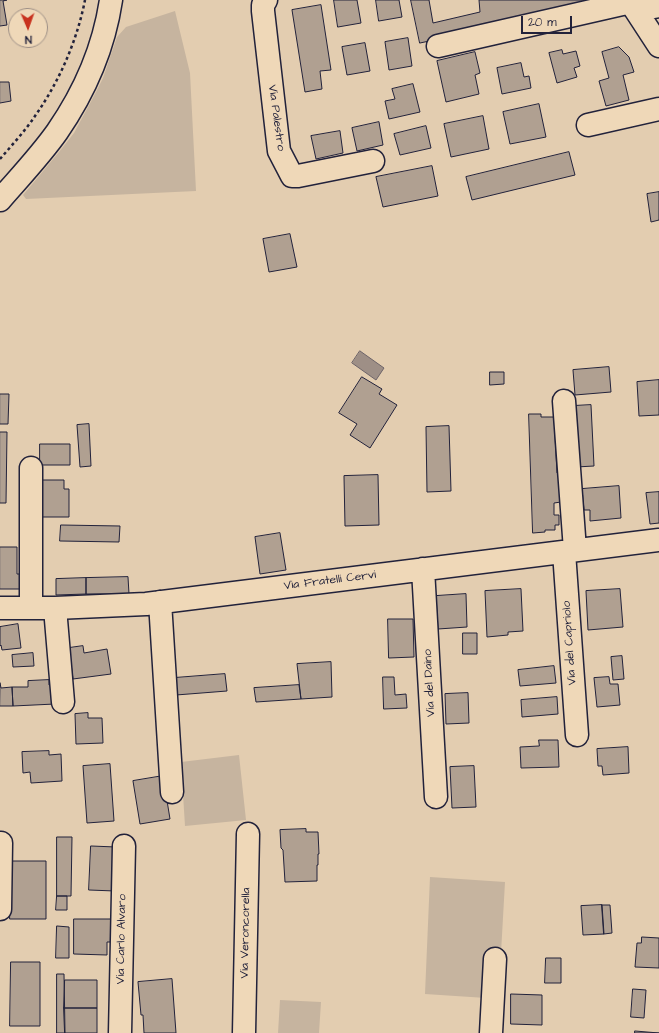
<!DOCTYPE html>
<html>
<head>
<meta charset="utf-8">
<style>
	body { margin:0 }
	#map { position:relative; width:659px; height:1033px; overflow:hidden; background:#e3cdb0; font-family:"Architects Daughter",sans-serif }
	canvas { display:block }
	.north { position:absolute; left:8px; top:8px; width:40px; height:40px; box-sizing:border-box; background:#efd8b8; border:1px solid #9d8f86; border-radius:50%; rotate:178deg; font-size:11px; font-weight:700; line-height:16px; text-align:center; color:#22223b }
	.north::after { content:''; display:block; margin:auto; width:14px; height:18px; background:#c8321e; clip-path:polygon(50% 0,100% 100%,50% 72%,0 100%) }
	.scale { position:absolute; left:521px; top:16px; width:51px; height:18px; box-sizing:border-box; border:2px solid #22223b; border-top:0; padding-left:5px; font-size:12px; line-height:14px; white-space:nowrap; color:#22223b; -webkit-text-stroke:3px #efd8b8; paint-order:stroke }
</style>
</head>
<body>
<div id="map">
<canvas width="659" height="1033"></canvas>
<div class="north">N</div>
<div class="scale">20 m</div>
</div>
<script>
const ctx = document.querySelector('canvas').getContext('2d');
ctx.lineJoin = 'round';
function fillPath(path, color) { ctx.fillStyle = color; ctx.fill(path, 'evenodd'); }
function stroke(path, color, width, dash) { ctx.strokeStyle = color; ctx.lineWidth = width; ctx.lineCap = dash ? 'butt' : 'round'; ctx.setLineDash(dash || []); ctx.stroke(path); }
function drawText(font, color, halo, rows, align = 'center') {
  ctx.font = font + ' "Architects Daughter",sans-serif'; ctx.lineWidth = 3; ctx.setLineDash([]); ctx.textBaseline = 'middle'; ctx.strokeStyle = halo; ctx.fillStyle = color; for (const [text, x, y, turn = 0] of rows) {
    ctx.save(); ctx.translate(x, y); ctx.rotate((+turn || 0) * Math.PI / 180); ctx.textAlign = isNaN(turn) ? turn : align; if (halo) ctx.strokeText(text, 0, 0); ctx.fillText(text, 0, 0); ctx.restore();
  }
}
fillPath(new Path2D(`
	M175 11 190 73 196 191 26 199 23 195 59 152 74 133 95 94 103 78 117 37 126 27Z
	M239 755 246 820 185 826 181 762Z
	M430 877 505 882 501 953 486 998 425 994Z
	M280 1000 321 1002 319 1033H278Z`), '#c6b49f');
const water = new Path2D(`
	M360 351 384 368 376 380 352 363Z`);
fillPath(water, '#9e8f86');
stroke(water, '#6c6368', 1);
const building = new Path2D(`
	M0 0H7L3 1 7 25 0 26Z
	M334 0H357L361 23 338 27Z
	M376 0H399L402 17 379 21Z
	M411 0H429L433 23 480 12 479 0H608L607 3 420 43Z
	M321 5 331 70 320 71 322 89 305 92 292 10Z
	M408 38 412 66 389 70 385 42Z
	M365 43 370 71 347 75 342 47Z
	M619 47 629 57 634 72 623 75 629 100 606 106 599 81 609 78 602 52Z
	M562 50 563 54 576 51 580 66 574 68 577 77 557 83 549 53Z
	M475 52 480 73 475 75 479 94 446 102 437 61Z
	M521 63 524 77 529 76 531 88 502 94 497 68Z
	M0 82H9L11 101 0 103Z
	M413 84 420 112 389 119 385 101 395 99 392 89Z
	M539 104 546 137 510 144 503 112Z
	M483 116 489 149 451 157 444 124Z
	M379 122 383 145 357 151 352 128Z
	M426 126 431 148 400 155 394 134Z
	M340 131 343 153 316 159 311 136Z
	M569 152 575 175 472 200 466 177Z
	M432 166 438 196 383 207 376 177Z
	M659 192V220L651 222 647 194Z
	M290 234 297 267 269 272 263 239Z
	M609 367 611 392 575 395 573 370Z
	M490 372H504V384L490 385Z
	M362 377 382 389 379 394 397 405 370 448 350 435 357 424 339 413Z
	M659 380V415L639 416 637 382Z
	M0 394H9L8 424H0Z
	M591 405 594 466 576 467 573 406Z
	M529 414H541V417H554L557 473H560L561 502 554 503V515H559V525H555V530H545V532L533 533Z
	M89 424 91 466 80 467 77 425Z
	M449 426 451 491 427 492 426 427Z
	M0 432H7L6 503H0Z
	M40 444H70V465H40Z
	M378 475 379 525 345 526 344 476Z
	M40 480H64V489H69V517H40Z
	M619 486 621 518 590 521V510H584L582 489Z
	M659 492V523L650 524 646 493Z
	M61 525 120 526 119 542 60 541Z
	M280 533 286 570 260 574 255 537Z
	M0 547H17V574H23V589H0Z
	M128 577 129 594H86V578Z
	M86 578V594L56 595V579Z
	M521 589 523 631 508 632V635L487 637 485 591Z
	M620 589 623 627 588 630 586 591Z
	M466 594 467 627 438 629 436 596Z
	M388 619H413L414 657 389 658Z
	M18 624 21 648 2 650 1 645 0 646V627Z
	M463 633H477V654H463Z
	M83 646 84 653 107 649 111 674 73 679 69 648Z
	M33 653 34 666 13 667 12 655Z
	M622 656 624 679 613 680 611 657Z
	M331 662 332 697 301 699 297 664Z
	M554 666 556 683 520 686 518 670Z
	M225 674 227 691 176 695 174 678Z
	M383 677H394L395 695 406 694 407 708 384 709Z
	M609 677 610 684H618L620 705 597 707 594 678Z
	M49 680V685L54 684 55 704 13 706 12 687H28V681Z
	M0 683 1 688 12 687 13 706H0Z
	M299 685 301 699 256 702 254 688Z
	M468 693 469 723 446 724 445 694Z
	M557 697 558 714 522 717 521 700Z
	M88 713V718H102L103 743 76 744 75 714Z
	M539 740H558L559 767 521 768 520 747 539 746Z
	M628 747 629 773 603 775 602 766H598L597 749Z
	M49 751V755L61 754 62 781 31 783 30 772 23 773 22 752Z
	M110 764 114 821 87 823 83 766Z
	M474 766 476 807 452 808 450 767Z
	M163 776 170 819 140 824 133 781Z
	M306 829V832H318L319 854H318V865H317V881L285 882 283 850 281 848 280 830Z
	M57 837H72L71 896H57Z
	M91 846 116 847 115 891 89 890Z
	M10 861H46V919H10Z
	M57 896H67V910H56Z
	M602 905 604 934 583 935 581 906Z
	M602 905H610L612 933 604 934Z
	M74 919H111V942H107V955L74 954Z
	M57 926 69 927V958H56Z
	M642 937 659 938V968L635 967 637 943H641Z
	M546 958H561V983H545Z
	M11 962H40V1026H10Z
	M57 974H64L65 1033H57Z
	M172 979 176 1033H144L143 1015H141L138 982Z
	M65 980H97V1008H64Z
	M633 989 646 990 644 1018 631 1017Z
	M511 994 542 995V1025L511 1024Z
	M64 1008H97V1033H65Z
	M635 1031 659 1033H635Z`);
fillPath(building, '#b0a091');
stroke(building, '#22223b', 1);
const minor = new Path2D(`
	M266 0 263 5V11L279 151 292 176H298L373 161
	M629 0 659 46
	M636 10 659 6
	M438 46 631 2
	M588 125 659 109
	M0 200C19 178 40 156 57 132 84 93 104 47 111 0
	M564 401 575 550
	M31 468V608
	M564 552 577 735
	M423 569 436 797
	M160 602 172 792
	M0 608H55L146 604 659 540
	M55 608 63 702
	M0 909 1 843
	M120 1033 124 846
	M244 1033 248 834
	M491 1033 495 959`);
stroke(minor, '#22223b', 25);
stroke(new Path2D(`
	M0 159C12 145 25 131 35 116 59 82 77 41 85 0`), '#22223b', 2.5, [3, 3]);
stroke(minor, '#efd8b8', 22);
drawText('12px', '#22223b', '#efd8b8', [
	["Via Palestro",276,118,82],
	["Via Fratelli Cervi",330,581,-7],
	["Via del Capriolo",570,643,-94],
	["Via del Daino",430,683,-93],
	["Via Veroncorella",246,933,-89],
	["Via Carlo Alvaro",122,939,-89]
]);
</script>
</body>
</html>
